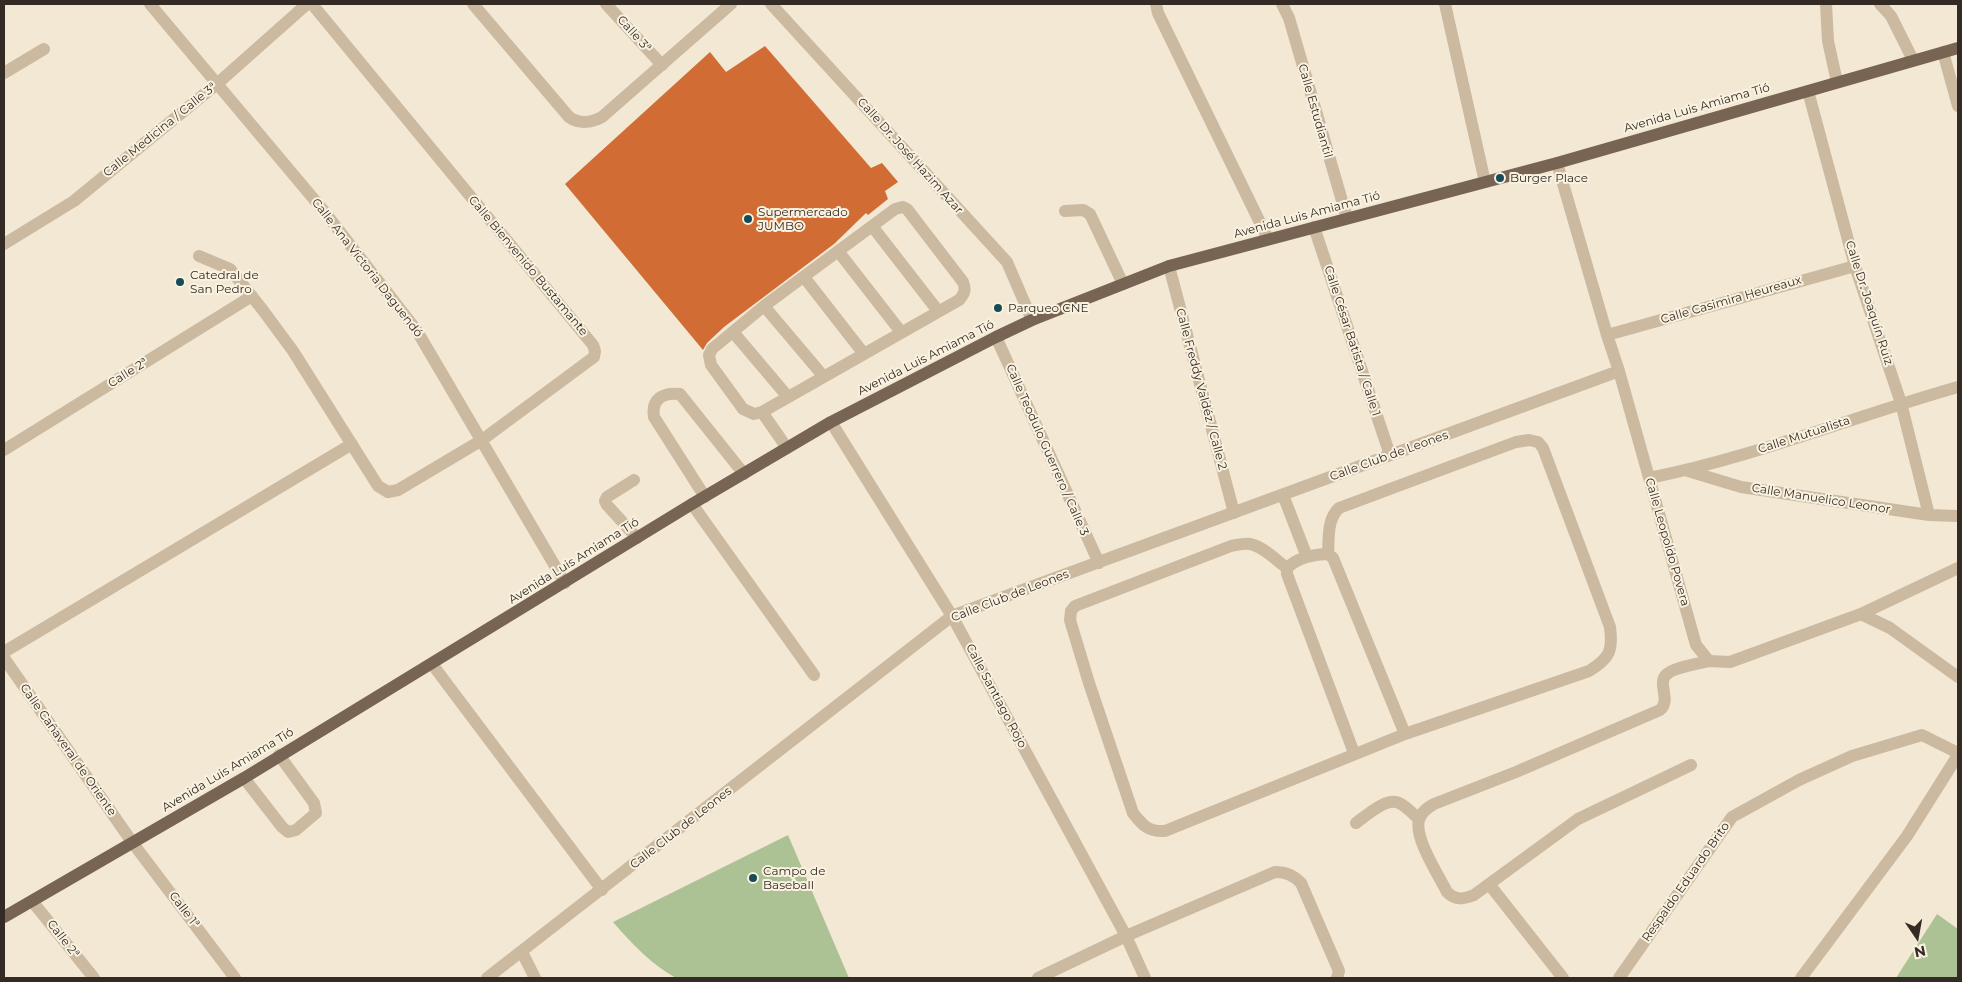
<!DOCTYPE html>
<html>
<head>
<meta charset="utf-8">
<style>
	body { margin:0 }
	#map { position:relative; width:1962px; height:982px; overflow:hidden; background:#f3e8d4; font-family:Montserrat,sans-serif }
	canvas { display:block }
	.frame { position:absolute; inset:0; border:5px solid #342b24; pointer-events:none }
	.north { position:absolute; left:1892px; top:912px; width:50px; height:50px; -webkit-text-stroke:4px #faf2e0; paint-order:stroke; rotate:168deg; font-size:14px; font-weight:700; line-height:20px; text-align:center; color:#342b24 }
	.north::after { content:''; display:block; margin:auto; width:18px; height:22px; background:#342b24; clip-path:polygon(50% 0,100% 100%,50% 72%,0 100%) }
</style>
</head>
<body>
<div id="map">
<canvas width="1962" height="982"></canvas>
<div class="frame"></div>
<div class="north">N</div>
</div>
<script>
const ctx = document.querySelector('canvas').getContext('2d');
ctx.lineJoin = 'round';
function fillPath(path, color) { ctx.fillStyle = color; ctx.fill(path, 'evenodd'); }
function stroke(path, color, width, dash) { ctx.strokeStyle = color; ctx.lineWidth = width; ctx.lineCap = dash ? 'butt' : 'round'; ctx.setLineDash(dash || []); ctx.stroke(path); }
function drawText(font, color, halo, rows, align = 'center') {
  ctx.font = font + ' Montserrat,sans-serif'; ctx.lineWidth = 4; ctx.setLineDash([]); ctx.textBaseline = 'middle'; ctx.strokeStyle = halo; ctx.fillStyle = color; for (const [text, x, y, turn = 0] of rows) {
    ctx.save(); ctx.translate(x, y); ctx.rotate((+turn || 0) * Math.PI / 180); ctx.textAlign = isNaN(turn) ? turn : align; if (halo) ctx.strokeText(text, 0, 0); ctx.fillText(text, 0, 0); ctx.restore();
  }
}
fillPath(new Path2D(`
	M788 835 849 978H676C651 964 632 944 613 922Z
	M1937 914 1958 929V978H1896Z`), '#adc294');
fillPath(new Path2D(`
	M765 46 871 168 882 163 898 182 885 191 888 199 868 215 866 213 834 244 724 327 707 343 703 350 565 184 710 52 726 72Z`), '#d16d34');
stroke(new Path2D(`
	M150 4 323 210 417 331 565 583
	M473 4 569 117C579 124 591 123 602 117L731 4
	M606 4 662 65
	M771 4 1007 262 1032 320
	M1156 4 1158 13 1268 239
	M1282 4 1289 18 1347 218
	M1445 4 1485 182
	M1826 4 1828 41 1837 82
	M1880 4 1891 16 1913 60
	M1943 52 1958 106
	M4 73 44 49
	M1808 91 1855 266 1901 403 1929 515
	M1557 163 1607 335 1619 371 1696 645 1709 661 1730 662 1861 614 1958 568
	M903 207 907 209 963 282C966 290 965 293 959 300L762 412 754 414 743 409 711 365 709 355 712 349 764 306 895 209Z
	M1065 211 1083 210 1090 214 1123 284
	M872 226 938 311
	M1314 227 1390 455
	M4 244 74 201 218 83 307 4
	M838 251 901 332
	M199 256 230 269 262 309 293 351 378 486 388 492 398 490 482 440 594 357 595 351 593 345 312 4
	M1169 266 1234 513
	M804 277 864 354
	M764 306 824 377
	M733 332 788 397
	M1607 335 1855 266
	M996 337 1099 563
	M762 412 787 448
	M831 422 952 616 1126 936 1145 978
	M4 450 252 296
	M1688 471 1741 487 1929 515 1958 516
	M1649 478C1755 457 1855 416 1958 387
	M634 480 607 497 605 501 607 505 637 538
	M1283 495 1307 557
	M705 497 654 417C651 399 663 392 680 394L744 474
	M692 504 814 675
	M1287 568C1277 561 1263 546 1250 544 1244 543 1237 545 1231 546L1075 606 1071 611 1070 620 1089 683 1133 813C1143 826 1149 832 1165 831L1405 734 1589 671C1610 658 1613 651 1610 627L1543 448 1538 442 1529 440 1516 442 1339 508C1327 519 1329 538 1328 554
	M1861 614 1890 628 1958 677
	M4 652 352 444
	M4 658 132 842 235 978
	M432 664 602 890
	M1354 753 1287 574V568C1297 558 1314 554 1328 554L1333 558 1405 734
	M1691 765 1578 819 1474 895C1464 899 1456 901 1447 892 1439 876 1414 838 1419 820 1421 812 1427 808 1434 804L1516 772 1660 710C1672 700 1656 683 1667 674 1675 667 1698 664 1709 661
	M244 778 282 827 288 832 296 830 316 813 314 803 279 755
	M1356 823C1366 816 1386 797 1399 803 1406 806 1413 814 1419 819
	M1489 884 1563 978
	M32 901 94 978
	M522 952 535 978
	M487 978 952 616 1619 371
	M1038 978 1126 936 1275 872C1286 872 1293 875 1301 883L1339 971 1337 978
	M1619 978 1732 817 1799 780 1852 756 1922 735 1958 753
	M1801 978 1907 836 1958 755`), '#cbb9a0', 12);
stroke(new Path2D(`
	M4 917 244 778 692 504 831 422 996 337 1032 320 1169 266 1557 163 1958 48`), '#786453', 12);
for (const [x, y, r, color] of [
	[1500,178,5,"#164c58"],
	[748,219,5,"#164c58"],
	[180,282,5,"#164c58"],
	[998,308,5,"#164c58"],
	[753,878,5,"#164c58"]
]) { const dot = new Path2D(); dot.arc(x, y, r, 0, 2 * Math.PI); ctx.fillStyle = color; ctx.fill(dot); stroke(dot, '#faf2e0', 2); }
drawText('12px', '#342b24', '#faf2e0', [
	["Calle 3ª",634,34,48],
	["Avenida Luis Amiama Tió",1697,108,-16],
	["Calle Estudiantil",1315,111,74],
	["Calle Medicina / Calle 3ª",160,130,-39],
	["Calle Dr. José Hazim Azar",910,156,48],
	["Avenida Luis Amiama Tió",1307,215,-15],
	["Calle Bienvenido Bustamante",528,266,50],
	["Calle Ana Victoria Daguendó",367,268,52],
	["Calle Casimira Heureaux",1731,300,-16],
	["Calle Dr. Joaquín Ruiz",1869,303,72],
	["Calle César Batista / Calle 1",1352,341,72],
	["Avenida Luis Amiama Tió",926,358,-27],
	["Calle 2ª",128,373,-32],
	["Calle Freddy Valdéz / Calle 2",1201,389,75],
	["Calle Mutualista",1804,435,-18],
	["Calle Teodulo Guerrero / Calle 3",1047,450,66],
	["Calle Club de Leones",1389,456,-20],
	["Calle Manuelico Leonor",1821,499,9],
	["Calle Leopoldo Povera",1667,542,74],
	["Avenida Luis Amiama Tió",574,561,-32],
	["Calle Club de Leones",1010,596,-21],
	["Calle Santiago Rojo",996,696,62],
	["Calle Cañaveral de Oriente",68,750,55],
	["Avenida Luis Amiama Tió",228,770,-31],
	["Calle Club de Leones",681,828,-38],
	["Respaldo Eduardo Brito",1686,882,-55],
	["Calle 1ª",184,910,53],
	["Calle 2ª",63,939,52]
]);
drawText('12px', '#342b24', '#faf2e0', [
	["Burger Place",1510,178],
	["Supermercado",758,212],
	["JUMBO",758,226],
	["Catedral de",190,275],
	["San Pedro",190,289],
	["Parqueo CNE",1008,308],
	["Campo de",763,871],
	["Baseball",763,885]
], 'left');
</script>
</body>
</html>
